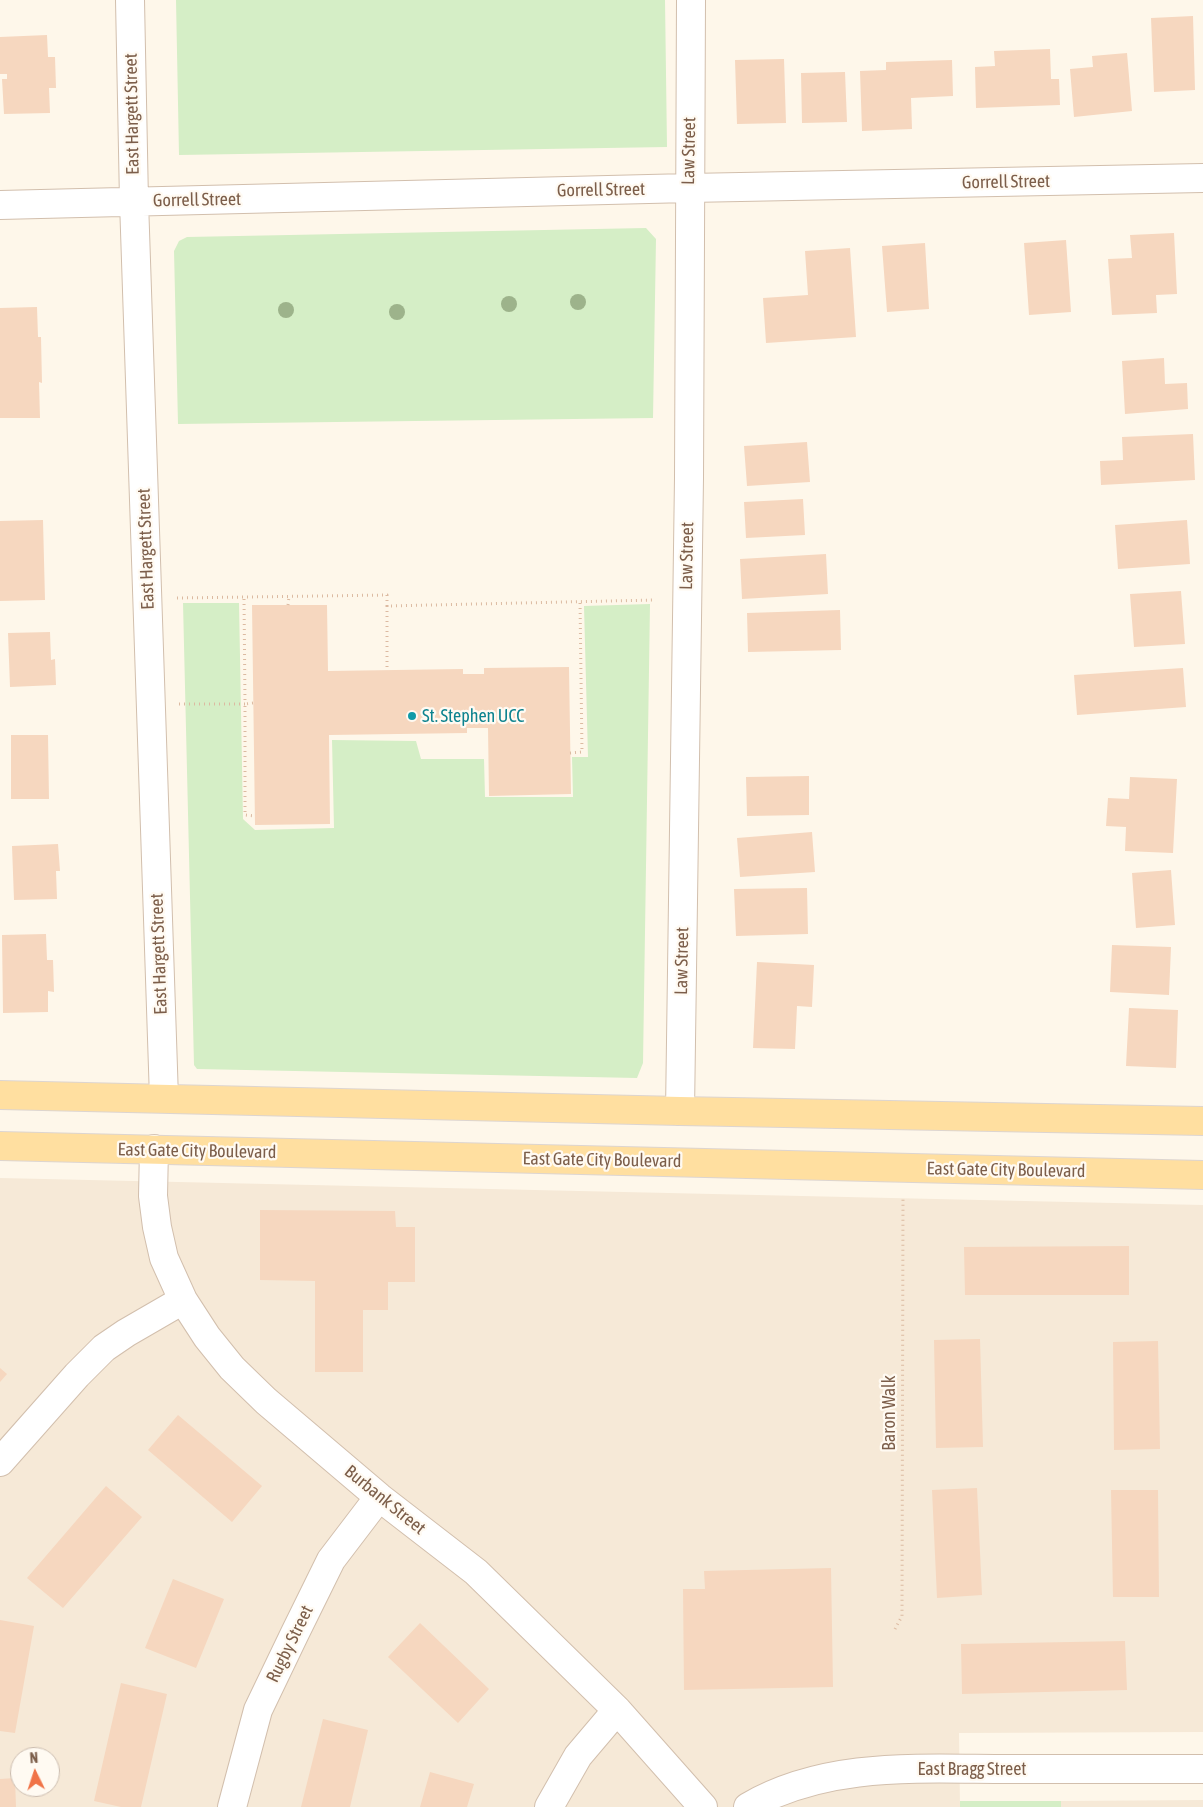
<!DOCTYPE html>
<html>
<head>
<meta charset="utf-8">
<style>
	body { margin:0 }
	#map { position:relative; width:1203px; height:1807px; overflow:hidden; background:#fef7ea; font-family:"Asap Condensed",sans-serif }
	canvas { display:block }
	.north { position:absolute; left:10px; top:1747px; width:50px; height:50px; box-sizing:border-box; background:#fffaf2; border:1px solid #cbbcaf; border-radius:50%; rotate:356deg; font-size:14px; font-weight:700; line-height:20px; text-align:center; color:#7c5e4a }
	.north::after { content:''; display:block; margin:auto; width:18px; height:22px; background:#f07347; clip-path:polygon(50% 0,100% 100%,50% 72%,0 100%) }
</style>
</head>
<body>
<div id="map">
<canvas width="1203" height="1807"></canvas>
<div class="north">N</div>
</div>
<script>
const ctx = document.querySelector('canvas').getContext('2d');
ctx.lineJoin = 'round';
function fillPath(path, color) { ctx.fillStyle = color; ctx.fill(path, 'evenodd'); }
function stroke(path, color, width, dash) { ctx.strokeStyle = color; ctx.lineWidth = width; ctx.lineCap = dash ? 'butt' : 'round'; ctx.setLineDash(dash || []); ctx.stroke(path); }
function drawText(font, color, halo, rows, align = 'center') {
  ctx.font = font + ' "Asap Condensed",sans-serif'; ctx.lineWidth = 4.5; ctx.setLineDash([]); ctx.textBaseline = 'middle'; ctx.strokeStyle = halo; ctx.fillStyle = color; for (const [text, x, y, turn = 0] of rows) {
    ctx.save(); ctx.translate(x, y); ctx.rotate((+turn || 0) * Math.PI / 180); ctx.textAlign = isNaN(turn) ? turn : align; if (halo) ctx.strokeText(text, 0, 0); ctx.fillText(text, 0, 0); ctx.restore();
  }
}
fillPath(new Path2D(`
	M0 1178 1203 1205V1732L959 1733 960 1807H0ZM20 1757H50V1787H20Z
	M1203 1800V1807H1061V1801Z`), '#f6e9d7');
fillPath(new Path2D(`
	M176 0H665L667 147 179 155Z
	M646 228 656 239 653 418 178 424 174 251 179 241 187 237Z
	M183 603H239L243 819 255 830 334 828 332 740 416 741 421 759H484L485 797H573L572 757H588L584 606 650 604 643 1063 637 1078 197 1069 194 1065Z
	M960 1801H1061V1807H960Z`), '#d5eec6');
fillPath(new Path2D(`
	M1193 16 1195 90 1154 92 1151 18Z
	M47 35 48 57H55L56 88H49L50 113 4 114 2 79H7V74H0V37Z
	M1050 49 1051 79H1059L1060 105 976 108 975 67 995 66 994 51Z
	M1127 53 1132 111 1074 117 1070 69 1093 67 1092 56Z
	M784 59 786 123 737 124 735 60Z
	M952 60 953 96 911 98 912 129 862 131 860 71 886 70V62Z
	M845 72 847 122 802 123 801 73Z
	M1174 233 1177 294 1156 295 1157 313 1112 315 1108 259 1132 258 1130 235Z
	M1066 240 1071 312 1029 315 1024 243Z
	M925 243 929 309 887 312 882 246Z
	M850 248 856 337 766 343 763 298 808 295 805 251Z
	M37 307 38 337H41L42 383 39 382 40 418H0V308Z
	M1164 358 1165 384 1187 383 1188 409 1125 414 1122 361Z
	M1193 434 1195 480 1101 485 1100 461 1123 460 1122 437Z
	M807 442 810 482 747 486 744 446Z
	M803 499 805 535 746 538 744 502Z
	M43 520 45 600 0 601V521Z
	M1187 520 1190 564 1118 569 1115 525Z
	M826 554 828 594 742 599 740 559Z
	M1181 591 1185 644 1134 647 1130 594Z
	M252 605H327L328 671 463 669V674H484V668L569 667 571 794 489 796 488 728H467V733L329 735 330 824 255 825Z
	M840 610 841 650 748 652 747 613Z
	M50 632 51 660 55 659 56 685 10 687 8 633Z
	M1183 668 1186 707 1077 715 1074 675Z
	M11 735H48L49 799H11Z
	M809 776V815L747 816 746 777Z
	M1130 777 1177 779 1173 853 1125 851 1126 827 1106 826 1108 798 1129 799Z
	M812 832 815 872 740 877 737 838Z
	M58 844 60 871H56L57 899 14 900 12 846Z
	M1171 870 1175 925 1136 928 1132 873Z
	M807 888 808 934 736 936 734 889Z
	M46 934 47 960H53L54 992 48 991V1012L3 1013 2 935Z
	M1112 945 1171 947 1169 995 1110 992Z
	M757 962 814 965 812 1007 797 1006 795 1049 753 1048Z
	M1129 1008 1178 1010 1176 1068 1126 1066Z
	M260 1210 395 1211 396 1227H415V1282H388V1310H363V1372H315V1281L260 1280Z
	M1129 1246V1295H965L964 1247Z
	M980 1339 983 1447 936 1448 934 1340Z
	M1158 1341 1160 1449 1114 1450 1113 1342Z
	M0 1368 7 1374 0 1382Z
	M178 1415 262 1486 232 1522 148 1450Z
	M106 1486 142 1517 63 1608 27 1578Z
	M977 1488 982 1595 937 1598 932 1490Z
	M1111 1490H1158L1159 1597H1113Z
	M831 1568 833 1687 684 1690 683 1589H705L704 1571Z
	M173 1579 224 1599 196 1668 145 1648Z
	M0 1620 34 1626 15 1733 0 1731Z
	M420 1623 489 1689 458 1723 388 1657Z
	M1125 1641 1127 1690 962 1694 961 1644Z
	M121 1683 167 1694 141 1807H121L94 1801Z
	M323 1719 368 1730 350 1807H301Z
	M430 1772 474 1784 467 1807H420Z
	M15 1778 16 1807H0V1779Z`), '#f6d7bf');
const minor = new Path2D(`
	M130 0 134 201 164 1098
	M0 205 689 188 1203 178
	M680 1111 689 478 691 0
	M154 1149 153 1196 157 1227 164 1258 183 1300 207 1337 232 1368 266 1401 379 1497 476 1572 617 1710 703 1807
	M0 1462 77 1375 104 1348 126 1333 183 1300
	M232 1807 258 1710 295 1633 331 1560 379 1497
	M549 1807 578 1756 617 1710
	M748 1807C827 1761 921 1769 1009 1769 1073 1769 1138 1769 1203 1769`);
const major = new Path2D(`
	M0 1095 680 1111 1203 1121
	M0 1146 1203 1175`);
stroke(minor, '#d2bfad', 30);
stroke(major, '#ddd5d0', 30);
stroke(new Path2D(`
	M177 598 387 595V606L654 600
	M288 605 289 596
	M387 606V669
	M253 703 245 704V815L255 816
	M179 704H245L244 597
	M570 753 582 752 580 601
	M895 1629 902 1616 903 1196`), '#dcbaa1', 3, [1, 4]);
stroke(minor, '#fff', 28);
stroke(major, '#ffdfa0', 28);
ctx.fillStyle = '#9db38b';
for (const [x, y] of [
	[578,302],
	[509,304],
	[286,310],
	[397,312]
]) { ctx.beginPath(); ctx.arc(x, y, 8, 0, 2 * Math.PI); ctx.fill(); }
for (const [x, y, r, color] of [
	[412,716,5,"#0f9aa8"]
]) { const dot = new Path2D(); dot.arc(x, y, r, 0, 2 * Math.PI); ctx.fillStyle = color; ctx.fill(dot); stroke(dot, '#fffaf2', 2); }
drawText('18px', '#7c5e4a', '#fffaf2', [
	["East Hargett Street",132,114,-91],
	["Law Street",689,151,-89],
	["Gorrell Street",1006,182,-1],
	["Gorrell Street",601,190,-1],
	["Gorrell Street",197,200,-1],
	["East Hargett Street",146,549,-92],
	["Law Street",687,556,-89],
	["East Hargett Street",159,954,-92],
	["Law Street",682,961,-89],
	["East Gate City Boulevard",197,1151,1],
	["East Gate City Boulevard",602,1160,1],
	["East Gate City Boulevard",1006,1170,1],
	["Baron Walk",889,1413,-90],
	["Burbank Street",385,1500,39],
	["Rugby Street",290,1644,-64],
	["East Bragg Street",972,1769]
]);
drawText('18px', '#0d838f', '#fffaf2', [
	["St. Stephen UCC",422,716]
], 'left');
</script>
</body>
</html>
